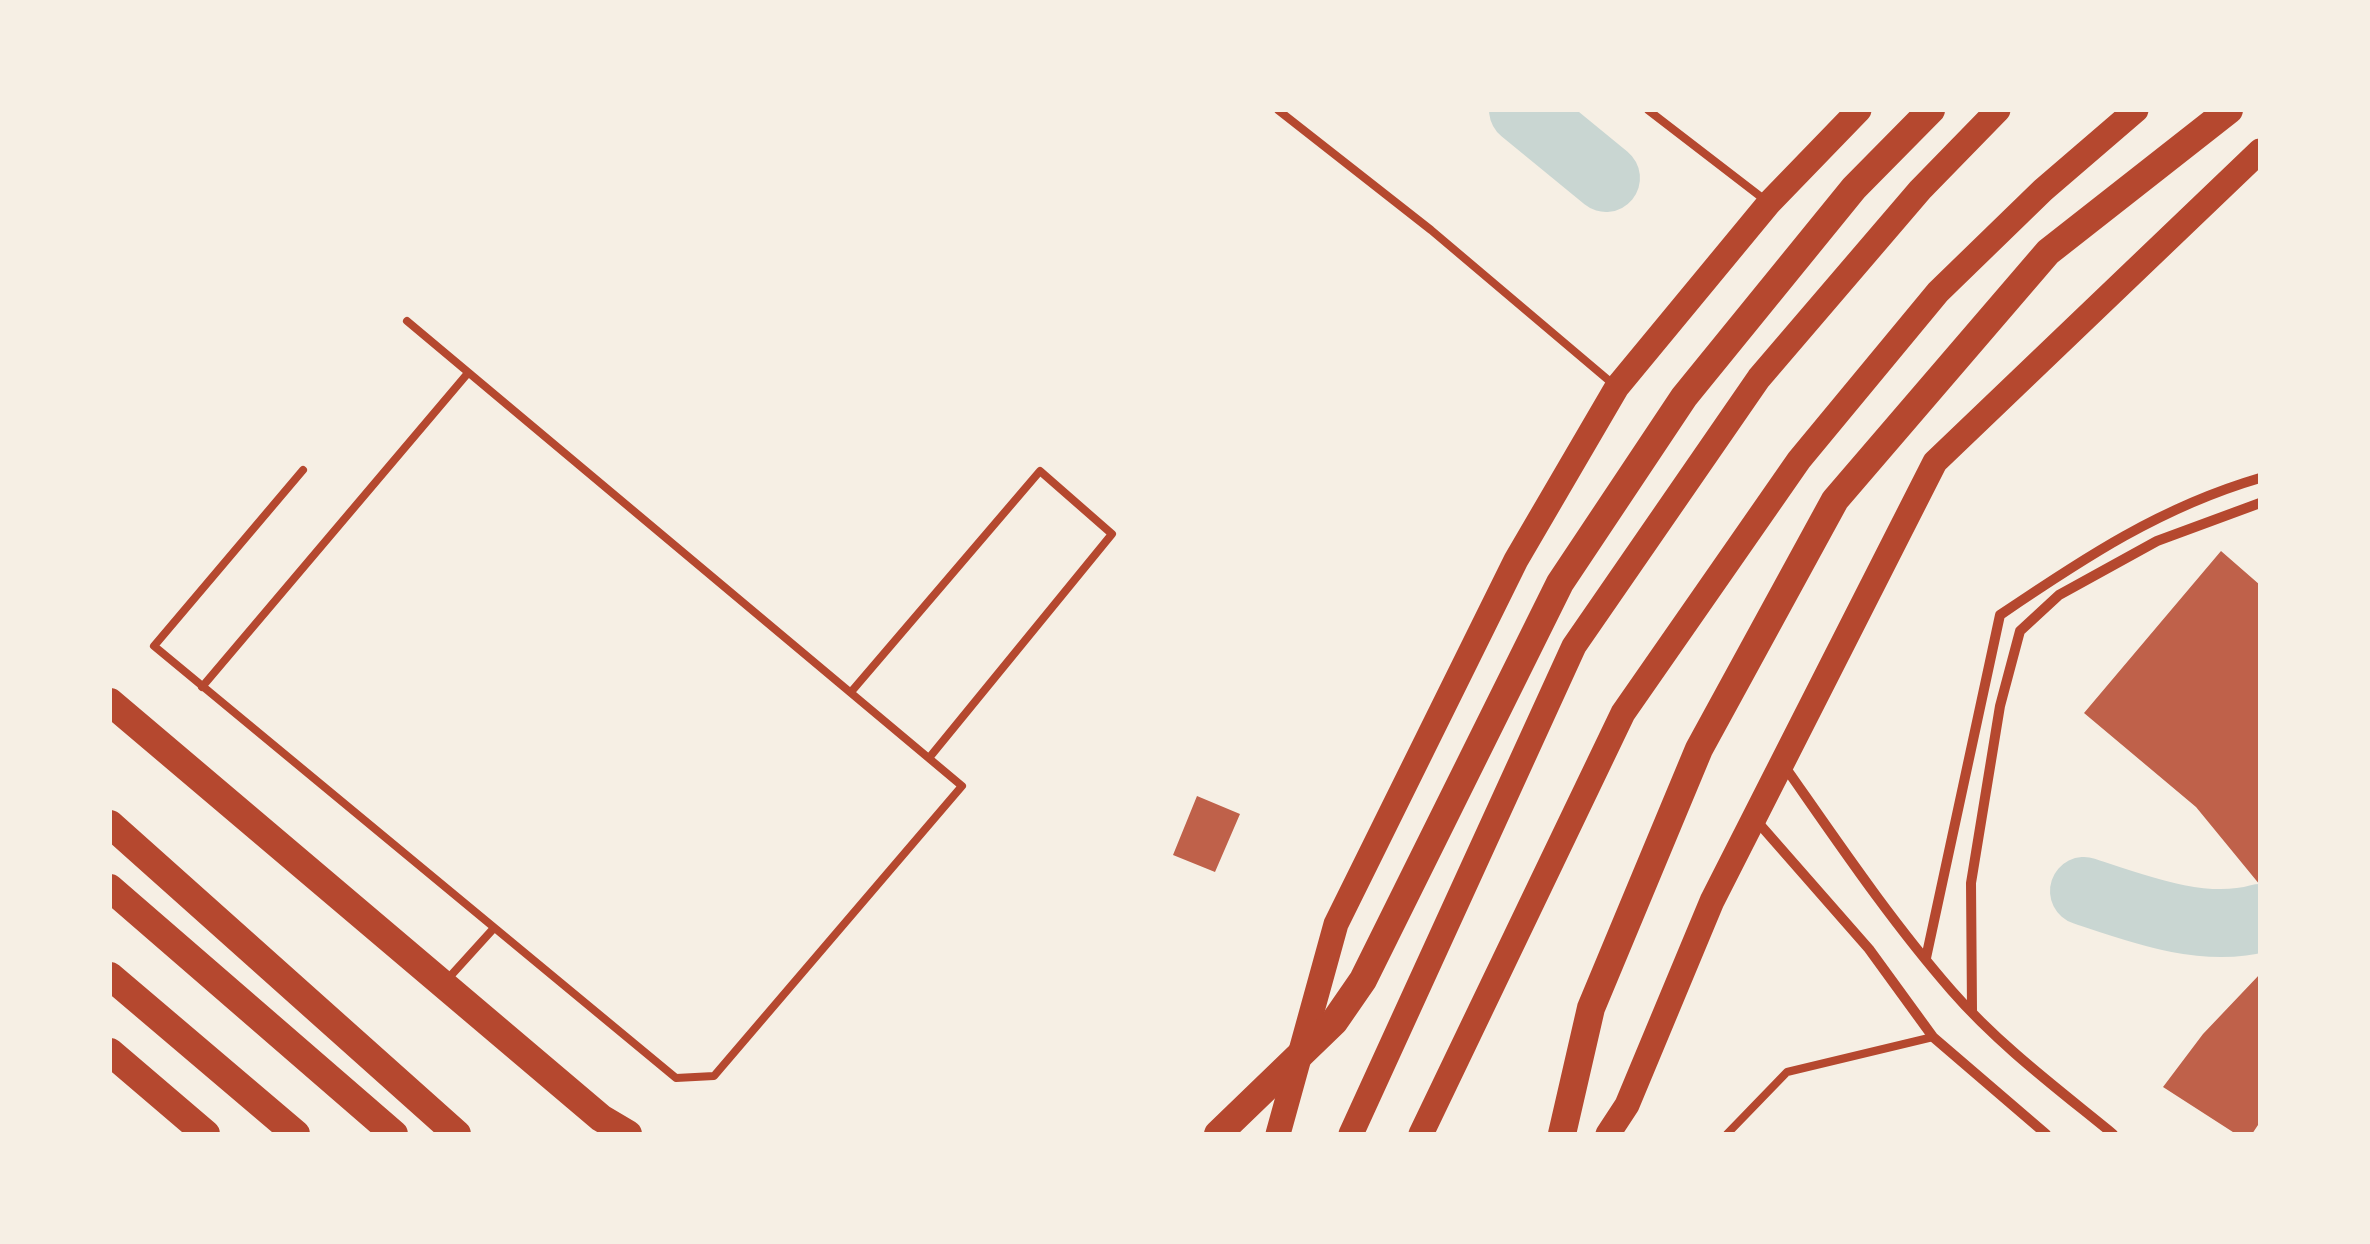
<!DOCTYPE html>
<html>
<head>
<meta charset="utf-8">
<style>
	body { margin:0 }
	#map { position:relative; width:2370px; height:1244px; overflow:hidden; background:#f6efe4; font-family:Georgia,serif }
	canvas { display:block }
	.frame { position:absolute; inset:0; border:112px solid #f6efe4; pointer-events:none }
</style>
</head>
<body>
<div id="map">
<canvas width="2370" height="1244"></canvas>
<div class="frame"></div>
</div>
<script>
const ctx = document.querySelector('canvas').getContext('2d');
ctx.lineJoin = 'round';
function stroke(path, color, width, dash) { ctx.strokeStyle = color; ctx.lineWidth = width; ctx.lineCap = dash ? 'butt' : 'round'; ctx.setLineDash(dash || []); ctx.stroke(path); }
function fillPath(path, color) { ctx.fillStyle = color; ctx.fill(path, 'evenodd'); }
stroke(new Path2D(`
	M1523 110 1606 178
	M2084 891C2138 909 2204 934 2260 918`), '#c9d6d2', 68);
fillPath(new Path2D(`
	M2221 551 2260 585V885L2196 807 2084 713Z
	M1197 796 1240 814 1215 872 1173 855Z
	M2260 974V1122L2252 1134H2236L2163 1087 2203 1034Z`), '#bf614a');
stroke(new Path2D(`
	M1278 110 1431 230 1613 384
	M1648 110 1765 200
	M303 470 154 646 676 1078 714 1076 962 786 407 321
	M202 687 468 373
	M851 692 1040 471 1112 534 929 758
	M445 982 494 928
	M1727 1134 1787 1072 1933 1037`), '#b5482f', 8);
stroke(new Path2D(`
	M1783 764C1837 841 1890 920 1952 991 1999 1045 2058 1089 2113 1134
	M1755 819 1869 949 1933 1037 2046 1134
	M1926 958 2000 615C2084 558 2161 507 2260 478
	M1972 1010 1971 883 2000 706 2020 631 2059 595 2157 541 2260 503`), '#b5482f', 10);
stroke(new Path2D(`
	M1278 1134 1336 924 1516 560 1617 387 1769 203 1859 110
	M1351 1134 1574 646 1759 378 1920 190 1998 110
	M1421 1134 1623 713 1799 460 1938 292 2043 190 2136 110
	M1608 1134 1627 1105 1712 901 1935 462 2260 151`), '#b5482f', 25);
stroke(new Path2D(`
	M110 702 601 1118 628 1134
	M110 824 457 1134
	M110 888 394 1134
	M110 976 296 1134
	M110 1052 206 1134
	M1218 1134 1334 1022 1363 980 1560 583 1684 397 1854 188 1931 110
	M1562 1134 1591 1008 1699 749 1835 500 2048 252 2229 110`), '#b5482f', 28);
</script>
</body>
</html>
